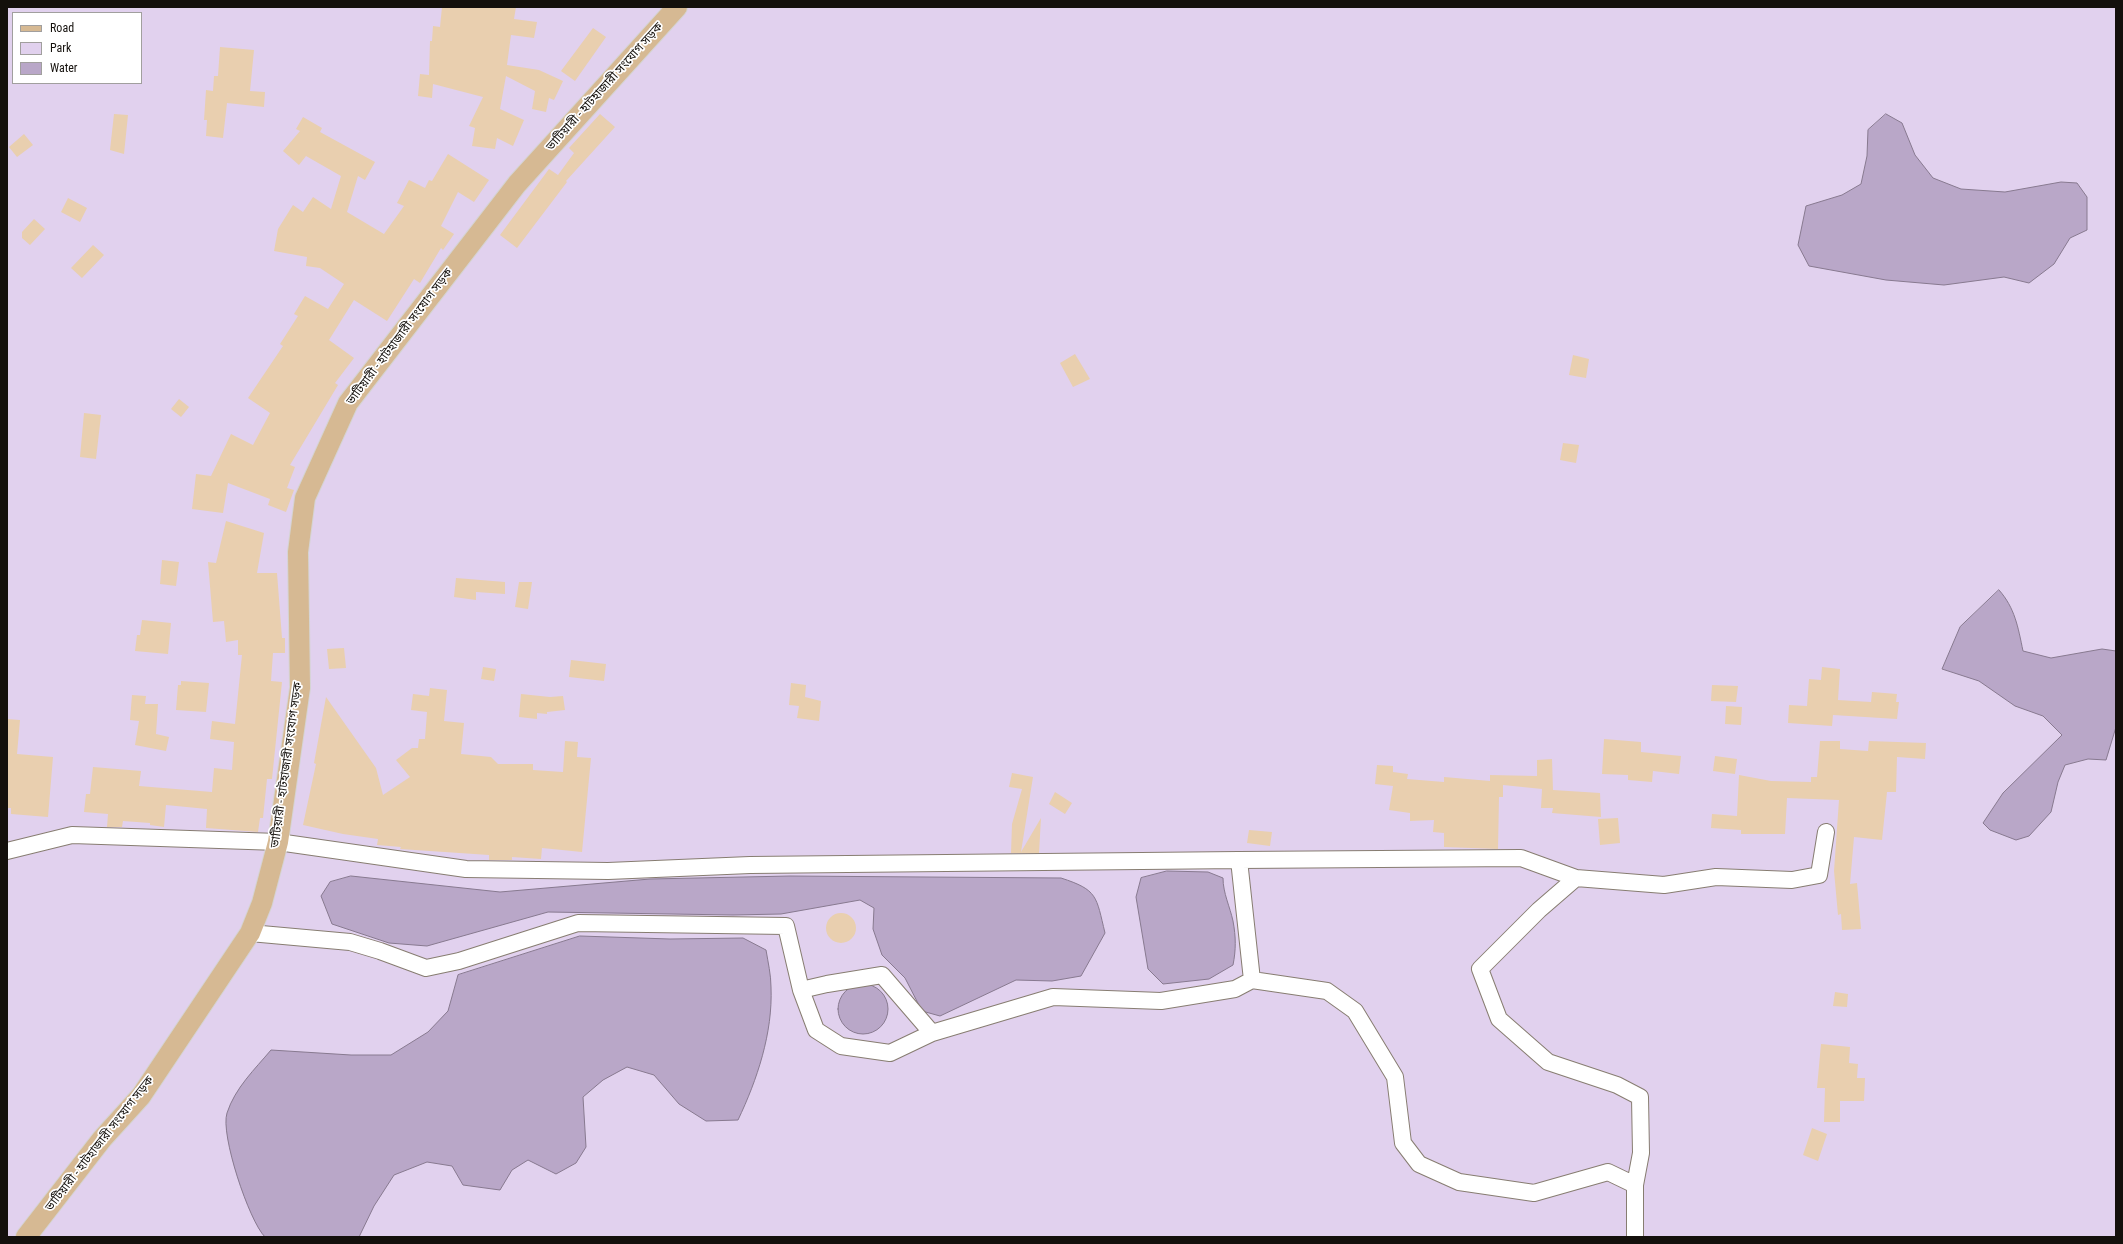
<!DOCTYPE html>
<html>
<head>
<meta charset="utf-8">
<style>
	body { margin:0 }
	#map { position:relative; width:2123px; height:1244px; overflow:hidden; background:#f9eee0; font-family:"Roboto Condensed",sans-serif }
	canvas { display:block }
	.frame { position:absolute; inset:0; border:8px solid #14100c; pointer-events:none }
	.legend { position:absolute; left:12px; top:12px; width:130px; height:72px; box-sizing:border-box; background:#fff; border:1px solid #a19f9e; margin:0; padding:5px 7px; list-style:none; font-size:12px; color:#14100c }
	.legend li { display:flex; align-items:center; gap:8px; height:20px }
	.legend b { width:20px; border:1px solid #a19f9e }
</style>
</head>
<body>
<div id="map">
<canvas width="2123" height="1244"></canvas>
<div class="frame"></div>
<ul class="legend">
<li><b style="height:5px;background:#d6b993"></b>Road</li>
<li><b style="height:11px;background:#e1d1ee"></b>Park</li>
<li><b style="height:11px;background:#b9a7c8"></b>Water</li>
</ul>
</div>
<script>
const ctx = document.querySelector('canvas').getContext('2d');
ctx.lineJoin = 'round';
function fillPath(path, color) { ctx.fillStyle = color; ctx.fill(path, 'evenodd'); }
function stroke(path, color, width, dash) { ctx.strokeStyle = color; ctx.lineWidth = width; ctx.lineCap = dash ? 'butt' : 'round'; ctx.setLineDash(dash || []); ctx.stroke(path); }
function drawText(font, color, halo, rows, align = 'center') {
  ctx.font = font + ' "Roboto Condensed","Noto Sans Bengali",sans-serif'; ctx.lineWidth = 3.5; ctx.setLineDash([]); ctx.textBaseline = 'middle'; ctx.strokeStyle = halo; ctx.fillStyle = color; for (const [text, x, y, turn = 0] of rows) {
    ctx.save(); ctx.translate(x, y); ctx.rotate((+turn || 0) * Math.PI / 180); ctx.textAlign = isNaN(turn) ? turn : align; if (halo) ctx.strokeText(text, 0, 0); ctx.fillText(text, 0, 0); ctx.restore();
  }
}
fillPath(new Path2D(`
	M7 7H2116V1237H7ZM13 13H141V83H13Z`), '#e1d1ee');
const water = new Path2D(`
	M1886 114 1902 123 1915 155 1933 178 1961 189 2005 192 2061 182 2077 183 2087 197V230L2070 238 2054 264 2029 283 2004 277 1944 285 1886 280 1809 266 1798 245 1806 206 1842 195 1861 184 1867 156 1868 130Z
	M1999 590C2015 608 2018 627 2023 651L2051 658 2102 649 2116 651V727L2106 760 2088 759 2065 765 2058 782 2051 812 2029 836 2016 840 1990 830 1983 823 2003 793 2062 735 2043 716 2015 706 1979 681 1942 669 1960 627Z
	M1167 871 1208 872 1223 878C1223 893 1230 907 1233 921 1236 937 1236 950 1233 965L1209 979 1163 984 1148 969 1136 897 1141 878Z
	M351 876 500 892 650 879 790 876 1061 878C1098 890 1096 896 1105 933L1081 976 1052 981 1016 980 940 1016 922 1011 905 978 882 955 873 929 874 908 860 900 781 914 733 915 548 912 427 946 389 943 332 924 321 896 330 882Z
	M580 936 670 939 743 938 766 950C768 962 771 975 771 987 773 1033 757 1080 738 1120L706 1121 679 1104 654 1075 627 1067 603 1080 583 1097 586 1147 576 1163 556 1174 528 1160 512 1170 500 1190 463 1185 452 1166 427 1162 394 1175 374 1206 359 1237H265C249 1221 220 1134 227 1113 235 1088 255 1069 271 1050L351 1055H391L428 1032 448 1011 458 975Z
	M838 1009a25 25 0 1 1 50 0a25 25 0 1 1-50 0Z`);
fillPath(water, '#b9a7c8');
stroke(water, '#887a90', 1);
fillPath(new Path2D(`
	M442 7H516L514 19 537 22 534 38 511 35 507 65 539 70 563 81 554 100 549 98 546 112 532 109 535 91 506 76 500 109 524 120 513 146 497 138 495 149 472 146 475 128 469 126 483 97 433 84 432 98 418 96 420 74 429 75 430 41H432L433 26 440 27Z
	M593 28 606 37 575 81 561 71Z
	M220 47 254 50 250 91 265 92 264 107 227 103 223 138 206 136 207 120H204L206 90 213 91 214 76H218Z
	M114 114 128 115 124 154 110 150Z
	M600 114 615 127 566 181 567 182 517 248 500 235 549 169 561 177 558 175 574 153 569 148Z
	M303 117 322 128 320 132 375 162 365 180 358 176 347 212 384 234 404 206 397 203 409 180 425 188 429 180 432 181 448 154 489 180 474 202 458 192 441 226 454 234 443 250 441 248 420 283 414 279 387 321 354 300 329 340 354 358 335 383 338 385 290 465 295 467 287 488 294 490 286 512 268 505 270 499 228 483 223 513 192 509 196 474 211 476 231 434 253 445 270 413 248 398 283 346 280 344 298 316 294 314 305 296 328 309 344 284 320 268 306 266 307 257 274 251 278 229 293 205 303 212 313 197 331 209 341 176 306 156 299 165 283 151 300 131 296 129Z
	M24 134 33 145 17 157 9 147Z
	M68 198 87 208 80 222 61 212Z
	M34 219 45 229 30 245 22 238V232Z
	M93 245 104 255 82 278 71 268Z
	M1075 354 1090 379 1073 387 1060 363Z
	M1573 355 1589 359 1586 378 1569 375Z
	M179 399 189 407 181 417 171 409Z
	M84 413 101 415 96 459 80 457Z
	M1563 443 1579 445 1576 463 1560 460Z
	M226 521 264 533 257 573H277L282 638H285V653H273L271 681 282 682 272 779H267L263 818H260L258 832 206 828 207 809 166 805 164 827 150 825V823L123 821 122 827H107L108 814 84 812 86 794H90L93 767 141 771 139 786 212 792 214 768 232 770 234 742 210 739 212 721 235 724 242 655H238V640L226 642 224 621 213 622 208 562 216 563Z
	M162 560 179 562 176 586 160 584Z
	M456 578 505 582V594L476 592V600L454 597Z
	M519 582H532L528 609 515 607Z
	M142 620 171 623 168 654 135 651 137 635H140Z
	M344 648 346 668 329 669 327 649Z
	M571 660 606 664 604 681 569 677Z
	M483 667 496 669 494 681 481 679Z
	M1822 667 1840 669 1838 700 1871 702 1872 692 1897 694 1896 702H1899L1897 719 1833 715 1832 726 1788 723 1789 705 1807 706 1809 679 1821 680Z
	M181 681 209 683 206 712 176 710 178 685H181Z
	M791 683 806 685 805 697 821 701 819 721 797 718 799 706 789 705Z
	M1712 685 1738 686 1736 702 1711 701Z
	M430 688 447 690 444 721 464 723 461 754 491 757 498 764H533V770L563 772 565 741 578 742 577 757 591 758 582 852 542 848 541 859 512 857V860H489V855L400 849 401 847 377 845 378 839 343 834 303 825 316 764 314 763 326 697 376 768 383 795 410 777 396 760 412 748H418L419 739H425L427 712 411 710 413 694 429 696Z
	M521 694 550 697 563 696 565 710 547 712V714L537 713V719L519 717Z
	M132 695 146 696 145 704H158L156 734 169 737 166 751 135 745 139 721 130 720Z
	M1726 706 1742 707 1741 725 1725 724Z
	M7 719 20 720 17 754 53 757 48 817 11 814V808H7Z
	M1604 739 1641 742V752L1681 756 1679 774 1653 771 1652 782 1628 780V775L1602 774Z
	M1820 741H1840V749L1868 751 1869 741 1926 743 1925 759 1897 757 1896 792H1887L1882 840 1854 837 1850 884 1857 883 1861 929 1842 930 1841 914 1838 915 1834 871 1839 800 1787 798 1785 834H1741V830L1711 828 1712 814 1737 816 1739 775 1771 781 1811 782V777H1817Z
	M1715 756 1737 759 1735 774 1713 771Z
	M1552 759 1553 790 1600 793 1601 817 1552 813 1553 808H1541L1542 789 1503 785V797H1499L1498 849 1444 847V833L1433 832 1434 820 1410 821V813L1389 810 1393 786 1375 784 1377 765 1393 766V772L1408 774 1407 779 1444 782V777L1490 781V775L1537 776V760Z
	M1012 773 1033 777 1021 852 1041 818 1039 853H1011L1012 824 1022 789 1009 787Z
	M1055 792 1072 803 1065 814 1049 804Z
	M1618 818 1620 843 1600 845 1598 819Z
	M1249 830 1272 832 1270 846 1247 843Z
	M826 928a15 15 0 1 1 30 0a15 15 0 1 1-30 0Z
	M1835 992 1848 994 1847 1007 1833 1006Z
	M1821 1044 1850 1047 1849 1063 1858 1064 1857 1078H1865L1864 1101H1840V1122H1824L1825 1088H1817Z
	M1812 1128 1827 1134 1818 1161 1803 1155Z`), '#e9cfaf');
const minor = new Path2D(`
	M7 851 72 835 278 842 466 869 608 871 750 865 1239 860 1252 980 1327 991 1355 1011 1395 1077 1403 1143 1419 1164 1459 1182 1534 1193 1608 1172 1635 1185V1237
	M1239 860 1521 858 1576 878 1539 910 1480 969 1499 1019 1548 1062 1617 1085 1640 1097 1641 1153 1635 1185
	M1576 878 1664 885 1716 877 1792 880 1819 875 1826 832
	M250 933 350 942 380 951 426 968 459 961 578 923 786 926 801 990 827 984 882 975 932 1033 1053 997 1161 1001 1235 989 1252 980
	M801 990 816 1030 841 1046 890 1053 932 1033`);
const major = new Path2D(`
	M26 1237 102 1139 141 1096 250 933 262 903 278 842 300 688 298 552 305 498 348 403 517 184 677 7`);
stroke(minor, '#877d71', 18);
stroke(major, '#d5d4d3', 22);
stroke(minor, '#fff', 16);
stroke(major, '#d6b993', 20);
drawText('12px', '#14100c', '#fff', [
	["ভাটিয়ারী - হাটহাজারী সংযোগ সড়ক",605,87,-48],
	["ভাটিয়ারী - হাটহাজারী সংযোগ সড়ক",400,337,-53],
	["ভাটিয়ারী - হাটহাজারী সংযোগ সড়ক",287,765,-82],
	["ভাটিয়ারী - হাটহাজারী সংযোগ সড়ক",100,1144,-52]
]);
</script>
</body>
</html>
